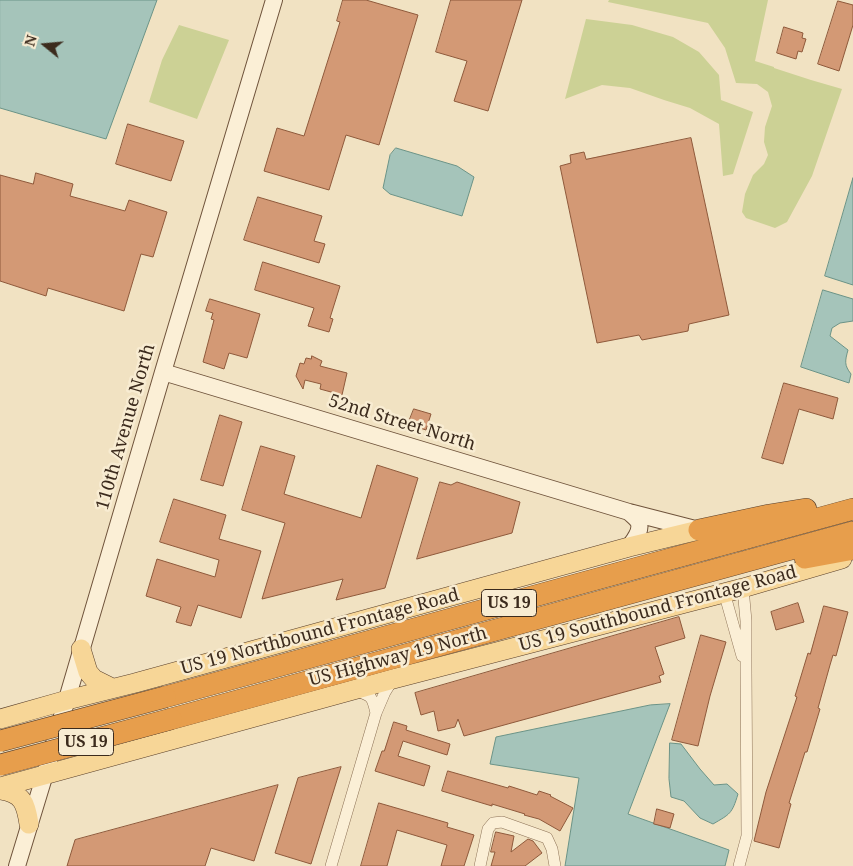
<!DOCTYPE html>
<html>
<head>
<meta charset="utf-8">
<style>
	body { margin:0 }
	#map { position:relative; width:853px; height:866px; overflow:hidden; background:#f1e2c2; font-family:"Noto Serif",serif }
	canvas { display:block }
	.north { position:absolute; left:20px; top:20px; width:50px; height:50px; -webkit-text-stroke:4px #f8ecd2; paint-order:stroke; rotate:287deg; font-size:14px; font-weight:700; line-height:20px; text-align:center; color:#3c2b1d }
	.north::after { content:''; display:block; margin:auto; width:18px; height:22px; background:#3c2b1d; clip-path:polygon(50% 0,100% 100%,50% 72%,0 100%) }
</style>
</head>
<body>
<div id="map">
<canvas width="853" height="866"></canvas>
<div class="north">N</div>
</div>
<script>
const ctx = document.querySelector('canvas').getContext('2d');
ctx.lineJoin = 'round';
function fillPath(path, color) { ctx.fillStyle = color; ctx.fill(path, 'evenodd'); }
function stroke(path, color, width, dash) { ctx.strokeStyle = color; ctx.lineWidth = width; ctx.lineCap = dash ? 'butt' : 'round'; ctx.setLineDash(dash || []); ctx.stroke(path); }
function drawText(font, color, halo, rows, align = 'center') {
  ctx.font = font + ' "Noto Serif",serif'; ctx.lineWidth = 5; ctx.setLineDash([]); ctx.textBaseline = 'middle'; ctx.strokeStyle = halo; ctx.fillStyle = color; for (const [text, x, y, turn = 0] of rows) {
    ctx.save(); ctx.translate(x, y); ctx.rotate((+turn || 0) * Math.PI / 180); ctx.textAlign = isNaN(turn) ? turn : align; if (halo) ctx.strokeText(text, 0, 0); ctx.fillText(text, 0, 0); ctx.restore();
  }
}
fillPath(new Path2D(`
	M609 0H768L755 61 774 67V68L811 80 842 89 812 176 787 222 775 228 746 218 742 212 745 194 753 175 764 164 768 155 764 142 765 127 772 106 768 92 757 84 736 83 725 48 708 23 608 2Z
	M586 19 632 25 673 37 699 52 719 75 721 100 753 112 733 174 723 176 719 124 690 108 664 100 630 88 602 85 565 99Z
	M179 25 229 40 197 119 149 102 162 60Z`), '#ccd195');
const water = new Path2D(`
	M0 0H157L106 139 0 108Z
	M396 148 457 166 474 177 462 216 390 194 383 188 390 155Z
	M853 178V285L825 276Z
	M823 290 853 299V321L840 323 832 328 830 336 848 350C845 361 844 365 851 374L849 383 801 367Z
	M670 704 628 814 729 850 725 866H565L579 778 490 764 496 737 650 705Z
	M670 743 681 744 700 769 714 785 727 784 738 794C732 814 730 814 713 824L700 818 684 801 671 797 669 779Z`);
fillPath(water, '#a5c4ba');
stroke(water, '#6b9387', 1);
const building = new Path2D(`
	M343 0H366L418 15 379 145 346 135 329 190 264 171 277 128 304 136 340 22 337 21Z
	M451 0H522L488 111 454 101 467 61 436 52Z
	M838 1 853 5V25L839 71 818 64Z
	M784 27 803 33 802 38 806 39 802 52 798 51 796 59 777 53Z
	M128 124 184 141 171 181 116 164Z
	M691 138 729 315 689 324 688 331 642 340 639 335 597 343 560 166 571 163 570 155 584 152 586 159Z
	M36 173 73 184 70 196 125 211 129 200 167 212 153 257 141 254 124 311 48 288 46 296 0 281V175L33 184Z
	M258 197 322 216 314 241 325 244 319 263 244 240Z
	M263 262 340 286 330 318 333 319 329 332 308 326 314 308 255 290Z
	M210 299 260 314 247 358 229 353 224 369 203 362 214 320 211 319 213 313 206 311Z
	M312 356 322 361 320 366 347 373 342 395 320 389 321 384 305 380 303 389 296 376 300 363 304 364 306 358 311 359Z
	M784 383 838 398 833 419 799 409 783 464 762 458Z
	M414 409 431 414 426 430 408 424Z
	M220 415 242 422 223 486 201 480Z
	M261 446 295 456 284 494 361 518 377 465 418 478 385 588 336 600 343 579 262 599 285 523 242 510Z
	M440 482 451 485 457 482 520 502 512 533 417 559Z
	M174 499 226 515 219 539 261 551 241 618 198 605 191 626 176 622 181 607 146 596 157 559 215 577 219 560 160 542Z
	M798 603 804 622 776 630 771 612Z
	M824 606 848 612 836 656 833 655 830 665 818 708 820 709 807 752H805L789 803 791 804 779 848 754 841 766 792 797 697 795 696 808 653 810 654Z
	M679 617 685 638 655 647 664 674 659 676 661 682 464 736 458 719 455 727 438 731 434 711 421 715 415 693Z
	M701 635 726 642 710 696 698 746 672 740Z
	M394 722 407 726 406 730 450 744 447 755 403 741 398 756 430 766 424 786 375 771 382 751H384Z
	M341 767 311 864 275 853 298 778Z
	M448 771 508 788 509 786 537 795 539 791 551 795 550 796 573 808 560 831 539 819 524 815 525 814 492 804V806L442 791Z
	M278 785 254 861 211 848 205 866H67L75 840Z
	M379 803 448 823 447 827 474 835 464 866H441L447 845 397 830 387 866H361Z
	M657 809 674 814 670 828 654 824Z
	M496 832 514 836 511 852 528 839 533 841 542 853 525 866H491L495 852H491Z`);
fillPath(building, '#d39975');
stroke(building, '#8e593b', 1);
const street = new Path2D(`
	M724 592 742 656
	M355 690C371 696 372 695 376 713
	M331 866 376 713 385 692 393 679
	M480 866 488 829 493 823 502 822 547 838 552 849 555 866
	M739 866 747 836 746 668V621L743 588`);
const secondary = new Path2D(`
	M163 372 629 512 699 530
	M629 547C634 540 643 530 638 521 636 518 632 515 629 512
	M17 866 45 774 163 372 274 0`);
const primary = new Path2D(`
	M81 649 88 672 94 679 112 688
	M0 719 67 700 135 683 629 547 699 530
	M0 787 393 679 743 588 842 559
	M0 790C23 793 26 804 29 824`);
const highway = new Path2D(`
	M699 530 769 515 806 509
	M805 558 853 549
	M165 697 853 509
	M171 719 853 532`);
stroke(street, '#8d7257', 12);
stroke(secondary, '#6f533b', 18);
stroke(primary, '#5a402c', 20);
stroke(highway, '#5a402c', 22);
stroke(street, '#fbefd6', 11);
stroke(secondary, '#fbefd6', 16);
stroke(primary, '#f7d697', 19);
stroke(highway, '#e79e4c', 21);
const highwayBridge = new Path2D(`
	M0 741 165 697
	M0 765 171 719`);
stroke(highwayBridge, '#5a402c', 22, []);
stroke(highwayBridge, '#e79e4c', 21);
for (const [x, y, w] of [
	[509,603,55],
	[86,742,55]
]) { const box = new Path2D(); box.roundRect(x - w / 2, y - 13.5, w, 27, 4); ctx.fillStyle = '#f8ecd2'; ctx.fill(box); stroke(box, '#3c2b1d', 1); }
drawText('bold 16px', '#3c2b1d', null, [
	["US 19",509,603],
	["US 19",86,742]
]);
drawText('18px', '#3c2b1d', '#f8ecd2', [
	["52nd Street North",402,423,17],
	["110th Avenue North",126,427,-74],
	["US 19 Southbound Frontage Road",658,609,-15],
	["US 19 Northbound Frontage Road",320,632,-15],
	["US Highway 19 North",398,657,-15]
]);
</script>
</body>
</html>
